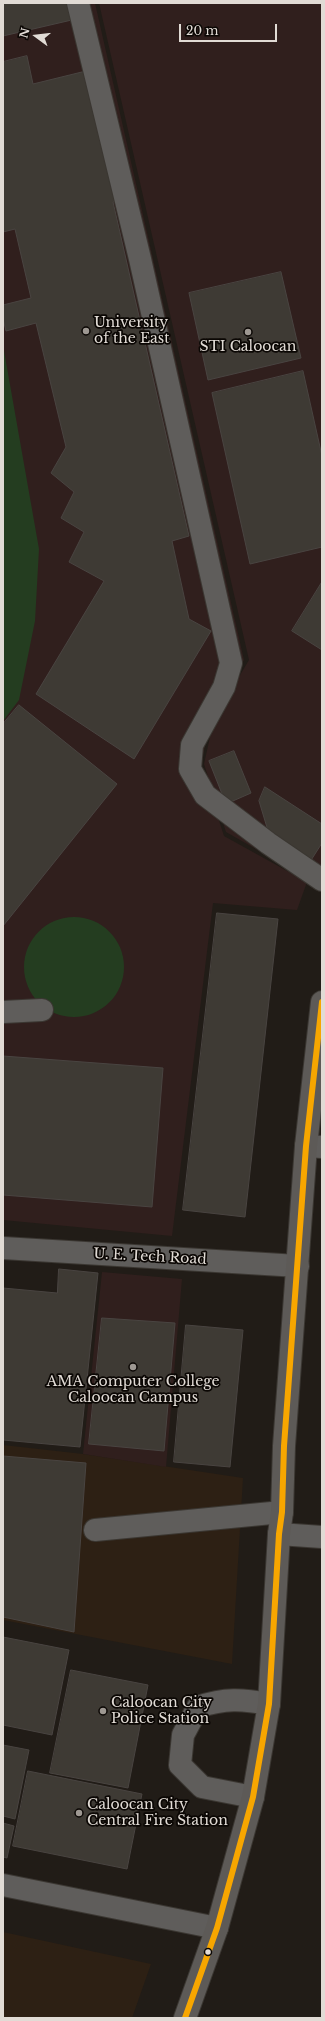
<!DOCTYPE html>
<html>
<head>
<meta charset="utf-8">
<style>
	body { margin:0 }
	#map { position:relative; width:325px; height:2021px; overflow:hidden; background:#211c17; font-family:"Libre Baskerville",serif }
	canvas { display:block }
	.frame { position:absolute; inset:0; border:4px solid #e1dbd5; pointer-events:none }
	.north { position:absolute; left:16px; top:16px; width:40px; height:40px; -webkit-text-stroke:3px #0b0704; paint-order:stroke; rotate:285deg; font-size:11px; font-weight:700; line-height:16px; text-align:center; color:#e1dbd5 }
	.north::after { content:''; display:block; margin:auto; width:14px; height:18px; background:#e1dbd5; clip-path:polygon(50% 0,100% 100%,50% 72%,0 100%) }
	.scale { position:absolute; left:179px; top:24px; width:98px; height:18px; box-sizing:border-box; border:2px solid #e1dbd5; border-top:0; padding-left:5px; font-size:12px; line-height:14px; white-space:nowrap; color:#e1dbd5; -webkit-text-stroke:3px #0b0704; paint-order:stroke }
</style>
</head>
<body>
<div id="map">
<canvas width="325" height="2021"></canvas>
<div class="frame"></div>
<div class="north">N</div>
<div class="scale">20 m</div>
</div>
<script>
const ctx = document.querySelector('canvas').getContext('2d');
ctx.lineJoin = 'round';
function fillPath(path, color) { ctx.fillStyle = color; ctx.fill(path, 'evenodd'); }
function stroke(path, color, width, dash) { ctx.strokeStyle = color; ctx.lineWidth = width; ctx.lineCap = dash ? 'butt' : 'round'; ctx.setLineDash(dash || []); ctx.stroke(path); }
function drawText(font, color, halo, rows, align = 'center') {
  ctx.font = font + ' "Libre Baskerville",serif'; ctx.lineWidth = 3.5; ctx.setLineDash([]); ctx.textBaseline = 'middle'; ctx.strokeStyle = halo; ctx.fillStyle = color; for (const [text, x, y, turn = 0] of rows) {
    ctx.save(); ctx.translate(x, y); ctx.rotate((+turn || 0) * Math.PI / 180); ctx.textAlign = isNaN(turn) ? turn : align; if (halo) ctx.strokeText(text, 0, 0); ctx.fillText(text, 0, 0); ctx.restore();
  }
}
fillPath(new Path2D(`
	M3 1445 83 1454 243 1478 232 1664 3 1620Z
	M3 1932 151 1964 132 2018H3Z`), '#2d2014');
fillPath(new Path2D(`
	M3 3H95L244 660 211 717 201 765 224 836 307 882 297 910 213 903 172 1236 3 1220Z
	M99 3H322V873L316 883 226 832 204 764 214 719 249 660Z
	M102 1272 182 1279 166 1467 83 1454Z`), '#301f1d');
fillPath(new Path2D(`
	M3 345 39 549 35 621 19 700 3 721Z
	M24 967a50 50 0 1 1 100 0a50 50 0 1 1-100 0Z`), '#243d20');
const building = new Path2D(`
	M3 3H72L76 19 3 36Z
	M27 56 33 84 90 70 120 200 113 202 189 536 172 541 189 619 211 631 134 759 36 694 104 581 69 562 84 532 61 518 74 492 51 473 66 447 36 323 6 331 3 319V305L31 298 15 229 3 232V62Z
	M281 272 301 358 208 380 189 293Z
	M303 371 322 456V547L250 564 212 393Z
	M322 582V650L292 631Z
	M19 705 117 784 3 926V724Z
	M234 751 251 793 226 804 209 761Z
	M265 787 322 824V843L308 865 272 844 259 801Z
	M217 913 278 919 245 1217 183 1210Z
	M3 1056 163 1068 152 1207 3 1195Z
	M59 1269 98 1273 80 1447 3 1440V1288L57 1293Z
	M102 1318 175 1323 164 1451 89 1444Z
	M186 1325 243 1330 230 1467 174 1462Z
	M3 1456 86 1463 74 1632 3 1617Z
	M3 1637 69 1650 52 1735 3 1725Z
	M71 1670 148 1685 128 1788 50 1773Z
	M3 1745 29 1750 15 1819 3 1816Z
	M28 1771 142 1794 127 1869 13 1846Z
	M3 1823 14 1826 7 1858 3 1857Z`);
fillPath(building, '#3e3a34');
stroke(building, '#494441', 1);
const minor = new Path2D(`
	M78 3 140 259 231 663 224 687 192 745 190 769 205 795 268 843 322 880
	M3 1012 42 1010
	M306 1146 322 1147
	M3 1248 298 1266
	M95 1530 282 1512
	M279 1534 322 1537
	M253 1797 202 1787 180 1765 183 1735 198 1707C225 1698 242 1699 269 1704
	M3 1885 217 1928`);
const highway = new Path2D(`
	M185 2018 217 1928 253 1797 269 1704 279 1534 282 1512 284 1446 306 1146 322 1002`);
stroke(minor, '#3b3732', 24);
stroke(highway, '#3b3732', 24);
stroke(minor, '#5f5d5b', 22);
stroke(highway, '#5d5a57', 22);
stroke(new Path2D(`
	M185 2018 217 1928 253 1797 269 1704 279 1534 282 1512 284 1446 306 1146 322 1002`), '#f7a600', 6);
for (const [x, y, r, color] of [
	[86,331,4,"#9e9892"],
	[248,332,4,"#9e9892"],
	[133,1367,4,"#9e9892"],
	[103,1711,4,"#9e9892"],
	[79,1813,4,"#9e9892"],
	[208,1952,3.5,"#e1dbd5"]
]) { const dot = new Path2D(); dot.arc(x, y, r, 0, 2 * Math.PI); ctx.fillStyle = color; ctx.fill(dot); stroke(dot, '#0b0704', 1.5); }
drawText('14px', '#e1dbd5', '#0b0704', [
	["University",94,323],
	["of the East",94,339],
	["STI Caloocan",248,347,"center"],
	["AMA Computer College",133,1382,"center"],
	["Caloocan Campus",133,1398,"center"],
	["Caloocan City",111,1703],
	["Police Station",111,1719],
	["Caloocan City",87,1805],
	["Central Fire Station",87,1821]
], 'left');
drawText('14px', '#e1dbd5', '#0b0704', [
	["U. E. Tech Road",150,1257,3]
]);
</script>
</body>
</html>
